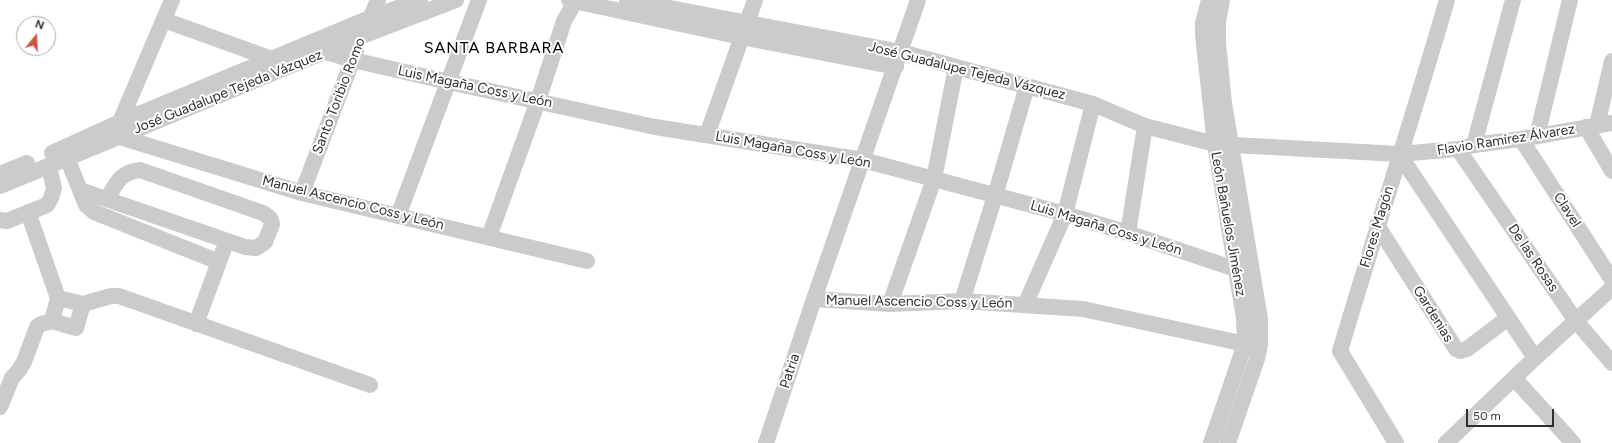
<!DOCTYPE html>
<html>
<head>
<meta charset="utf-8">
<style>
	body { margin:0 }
	#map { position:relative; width:1612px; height:443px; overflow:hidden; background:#fff; font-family:Figtree,sans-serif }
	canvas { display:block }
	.north { position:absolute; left:16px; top:16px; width:40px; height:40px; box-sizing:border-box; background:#fff; border:1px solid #ababab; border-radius:50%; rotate:18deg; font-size:11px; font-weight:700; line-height:16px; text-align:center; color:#2e2e2e }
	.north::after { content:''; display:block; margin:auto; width:14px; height:18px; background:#d15344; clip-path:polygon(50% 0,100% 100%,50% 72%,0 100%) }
	.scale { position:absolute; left:1466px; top:409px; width:88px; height:18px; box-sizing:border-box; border:2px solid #2e2e2e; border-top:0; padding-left:5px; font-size:12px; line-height:14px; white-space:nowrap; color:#2e2e2e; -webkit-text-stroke:3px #fff; paint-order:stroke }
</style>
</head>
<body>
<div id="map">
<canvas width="1612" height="443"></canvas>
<div class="north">N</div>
<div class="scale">50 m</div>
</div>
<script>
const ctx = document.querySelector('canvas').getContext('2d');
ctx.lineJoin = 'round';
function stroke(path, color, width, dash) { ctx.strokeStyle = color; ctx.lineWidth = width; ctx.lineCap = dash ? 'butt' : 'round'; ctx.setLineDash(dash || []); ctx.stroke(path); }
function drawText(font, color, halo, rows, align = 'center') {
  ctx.font = font + ' Figtree,sans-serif'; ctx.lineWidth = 4; ctx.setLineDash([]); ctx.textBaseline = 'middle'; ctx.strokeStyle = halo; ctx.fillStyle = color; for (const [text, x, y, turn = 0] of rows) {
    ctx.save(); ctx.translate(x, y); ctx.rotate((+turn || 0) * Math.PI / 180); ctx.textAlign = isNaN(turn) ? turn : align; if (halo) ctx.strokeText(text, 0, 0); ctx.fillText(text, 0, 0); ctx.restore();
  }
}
stroke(new Path2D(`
	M172 0 120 122V137L302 193 587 261
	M569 0 741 37 896 67
	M627 0 901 52 1093 104 1145 126 1215 144 1399 154 1458 149 1474 145 1521 139 1612 123
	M1209 0 1203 23V35L1215 144 1244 318 1245 344 1211 443
	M1222 0 1218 22V43L1224 103 1260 319V345L1257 359 1228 443
	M164 20 272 59
	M368 24 378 0
	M326 52 353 60 449 82 655 127 863 160 1065 214 1128 233 1253 275
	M1597 125 1612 61
	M1586 127 1612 171
	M707 135 755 0
	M1537 136 1570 0
	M1521 139 1612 280
	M1474 145 1513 0
	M65 149 67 158 80 190 245 247 256 248 265 242 272 224 270 218 263 213 140 170C119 173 117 183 107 199
	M1458 149 1576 321 1612 363
	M52 153 120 122 370 18 420 0
	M1399 154 1535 358
	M0 174 27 163
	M0 186 362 36 456 0
	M80 190 86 205 94 212 219 262
	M302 193 356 51
	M28 212 58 298 83 304 111 296H119L370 385
	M398 216 479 0
	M0 220 7 221 47 205 51 198 54 188 49 166
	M1377 225 1456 349 1461 351 1467 349 1508 318
	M1128 233 1145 126
	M489 237 538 101 564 21 576 0
	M814 299 890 304 962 301 1083 309 1245 344 1256 345
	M962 301 995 196 1027 86
	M890 304 934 179 956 67
	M1025 305 1065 214 1093 104
	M52 321 76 328 83 304
	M196 324 223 251
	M1514 378 1573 443
	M0 407 12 378 19 370 24 362 37 327 41 324 52 321 58 298
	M766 443 814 299 918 0
	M1396 443 1340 351C1375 233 1413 117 1447 0
	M1446 443 1535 358 1612 288`), '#cbcbcb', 16);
drawText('14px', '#2e2e2e', '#fff', [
	["José Guadalupe Tejeda Vázquez",967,71,14],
	["Luis Magaña Coss y León",475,87,12],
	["José Guadalupe Tejeda Vázquez",228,92,-22],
	["Santo Toribio Romo",339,96,-69],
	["Flavio Ramírez Álvarez",1506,140,-9],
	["Luis Magaña Coss y León",793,150,10],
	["Manuel Ascencio Coss y León",353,203,14],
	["Clavel",1567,210,57],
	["León Bañuelos Jiménez",1228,224,80],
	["Flores Magón",1377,227,-73],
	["Luis Magaña Coss y León",1106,228,17],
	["De las Rosas",1533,258,56],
	["Manuel Ascencio Coss y León",919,302,1],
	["Gardenias",1433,314,58],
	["Patria",790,371,-72]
]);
ctx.letterSpacing = '1px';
drawText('16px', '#000', '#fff', [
	["SANTA BARBARA",494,48]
]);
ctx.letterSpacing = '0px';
</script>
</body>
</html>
